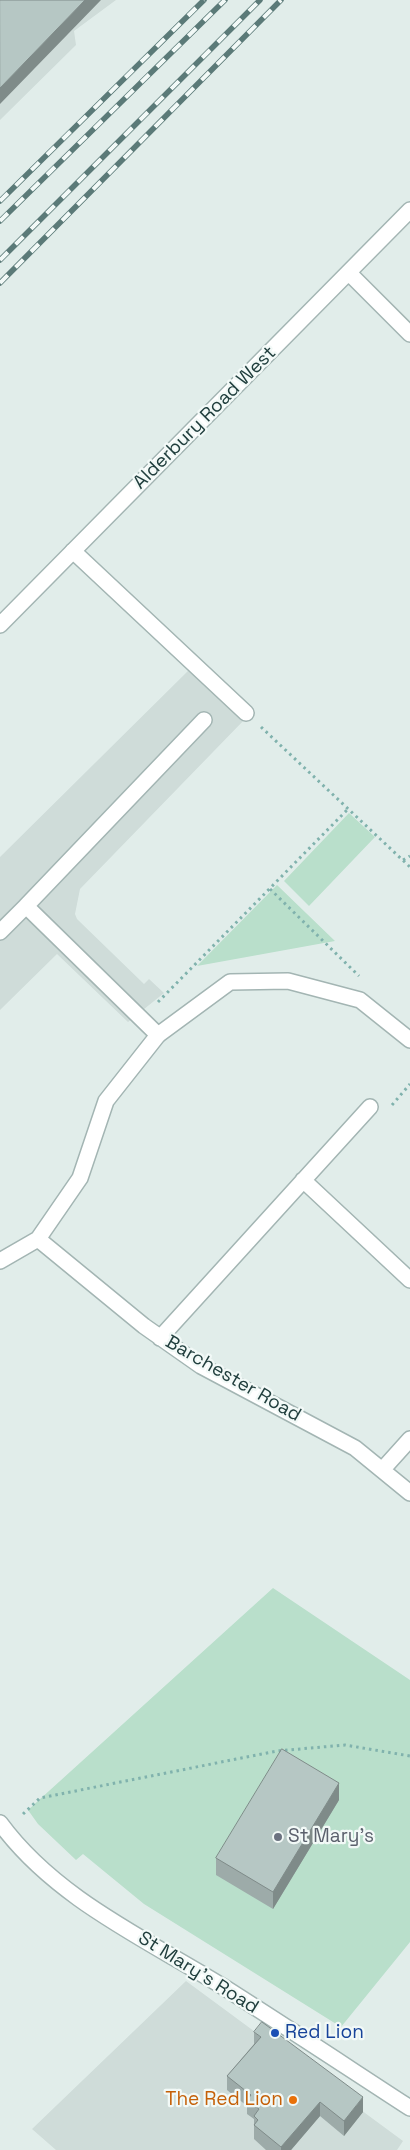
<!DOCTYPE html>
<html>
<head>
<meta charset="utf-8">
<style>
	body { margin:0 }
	canvas { display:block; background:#e1edea }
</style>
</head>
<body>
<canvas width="410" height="2150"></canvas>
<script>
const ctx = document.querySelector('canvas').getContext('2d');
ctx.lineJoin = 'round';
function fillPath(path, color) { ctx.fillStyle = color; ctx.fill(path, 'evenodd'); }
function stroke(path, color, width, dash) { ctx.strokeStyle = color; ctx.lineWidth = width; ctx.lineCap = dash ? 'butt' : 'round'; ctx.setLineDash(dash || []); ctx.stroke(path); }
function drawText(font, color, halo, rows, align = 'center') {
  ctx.font = font + ' "Space Grotesk",sans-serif'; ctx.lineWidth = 4.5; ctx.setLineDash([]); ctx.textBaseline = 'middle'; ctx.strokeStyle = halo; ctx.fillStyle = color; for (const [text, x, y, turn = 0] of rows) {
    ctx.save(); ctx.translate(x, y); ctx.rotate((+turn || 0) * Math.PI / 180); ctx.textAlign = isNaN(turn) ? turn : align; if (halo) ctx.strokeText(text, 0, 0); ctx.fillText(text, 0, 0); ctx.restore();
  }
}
fillPath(new Path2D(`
	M0 0H116L74 31 76 45 0 120Z
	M191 668 246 718 80 889 75 914 77 919 144 984 149 979 164 993 128 1022 57 954 0 1010V857Z
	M186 1981 403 2141 397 2150H56L32 2129Z`), '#cfdcd9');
fillPath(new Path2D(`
	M349 813 375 837 309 906 284 881Z
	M277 885 335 941 197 966Z
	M273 1588 410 1680V1942L341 2027 144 1904 83 1854 76 1860 38 1824 28 1810Z`), '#b9dfcb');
const service = new Path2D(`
	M73 551 246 713
	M0 932 26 906
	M158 1035 26 906 204 720`);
const minor = new Path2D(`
	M349 273 410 334
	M0 625 410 210
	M303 1180 410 1280
	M38 1239 144 1326 201 1366 355 1448 410 1493
	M0 1261 38 1239 80 1178 106 1101 158 1035 230 982 288 981 360 1000 410 1040
	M160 1338 370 1107
	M383 1469 410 1439`);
const tertiary = new Path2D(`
	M0 1823C55 1898 144 1938 222 1986 285 2026 347 2067 410 2108`);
stroke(service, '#a3b5b3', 18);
stroke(minor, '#a3b5b3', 18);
stroke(tertiary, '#a3b5b3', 18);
stroke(new Path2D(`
	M261 727 410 867
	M403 860 410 856
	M270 889 359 976
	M158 1002 348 809
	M392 1105 410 1084
	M23 1814 40 1798 277 1751 345 1745 410 1756`), '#80b2ad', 3, [2.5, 4]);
stroke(service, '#fff', 15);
stroke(minor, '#fff', 15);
stroke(tertiary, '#fff', 15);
const rail = new Path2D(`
	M0 201 204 0
	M0 221 225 0
	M0 260 260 0
	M0 283 281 0`);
stroke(rail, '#5b7a78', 5.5);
stroke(rail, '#f2f9f7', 4, [11]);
fillPath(new Path2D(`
	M339 1800 273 1909 216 1875V1858Z
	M254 2032 363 2112 344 2136 320 2116 291 2150H266L254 2139V2119L247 2114V2106L227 2090V2076L254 2044Z`), '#9daba9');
fillPath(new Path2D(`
	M85 0H101L0 104V88Z
	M339 1783V1800L273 1909V1892Z
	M363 2097V2112L344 2136V2121Z
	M320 2102V2116L291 2150H281V2147Z`), '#7f8b89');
const building = new Path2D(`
	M0 0H85L0 88Z
	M282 1749 339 1783 273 1892 216 1858Z
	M262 2022 363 2097 344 2121 320 2102 281 2147 254 2125 258 2120 254 2116 259 2109 247 2100 251 2095 227 2076 261 2037 254 2032Z`);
fillPath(building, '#b6c7c4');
stroke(building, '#7f8b89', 1);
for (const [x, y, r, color] of [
	[278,1837,5,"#6b7280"],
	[275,2033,5,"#1a4fb4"],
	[293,2100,5,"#e8710a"]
]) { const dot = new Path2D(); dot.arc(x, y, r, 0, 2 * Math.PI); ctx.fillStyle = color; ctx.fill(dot); stroke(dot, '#f2f9f7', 2); }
drawText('19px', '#203e3d', '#f2f9f7', [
	["Alderbury Road West",205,418,-45],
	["Barchester Road",233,1379,30],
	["St Mary's Road",198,1973,32]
]);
drawText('19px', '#5b616d', '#f2f9f7', [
	["St Mary's",288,1837]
], 'left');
drawText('19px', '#164399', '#f2f9f7', [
	["Red Lion",285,2033]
], 'left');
drawText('19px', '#c56008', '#f2f9f7', [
	["The Red Lion",283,2100]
], 'right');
</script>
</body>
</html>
